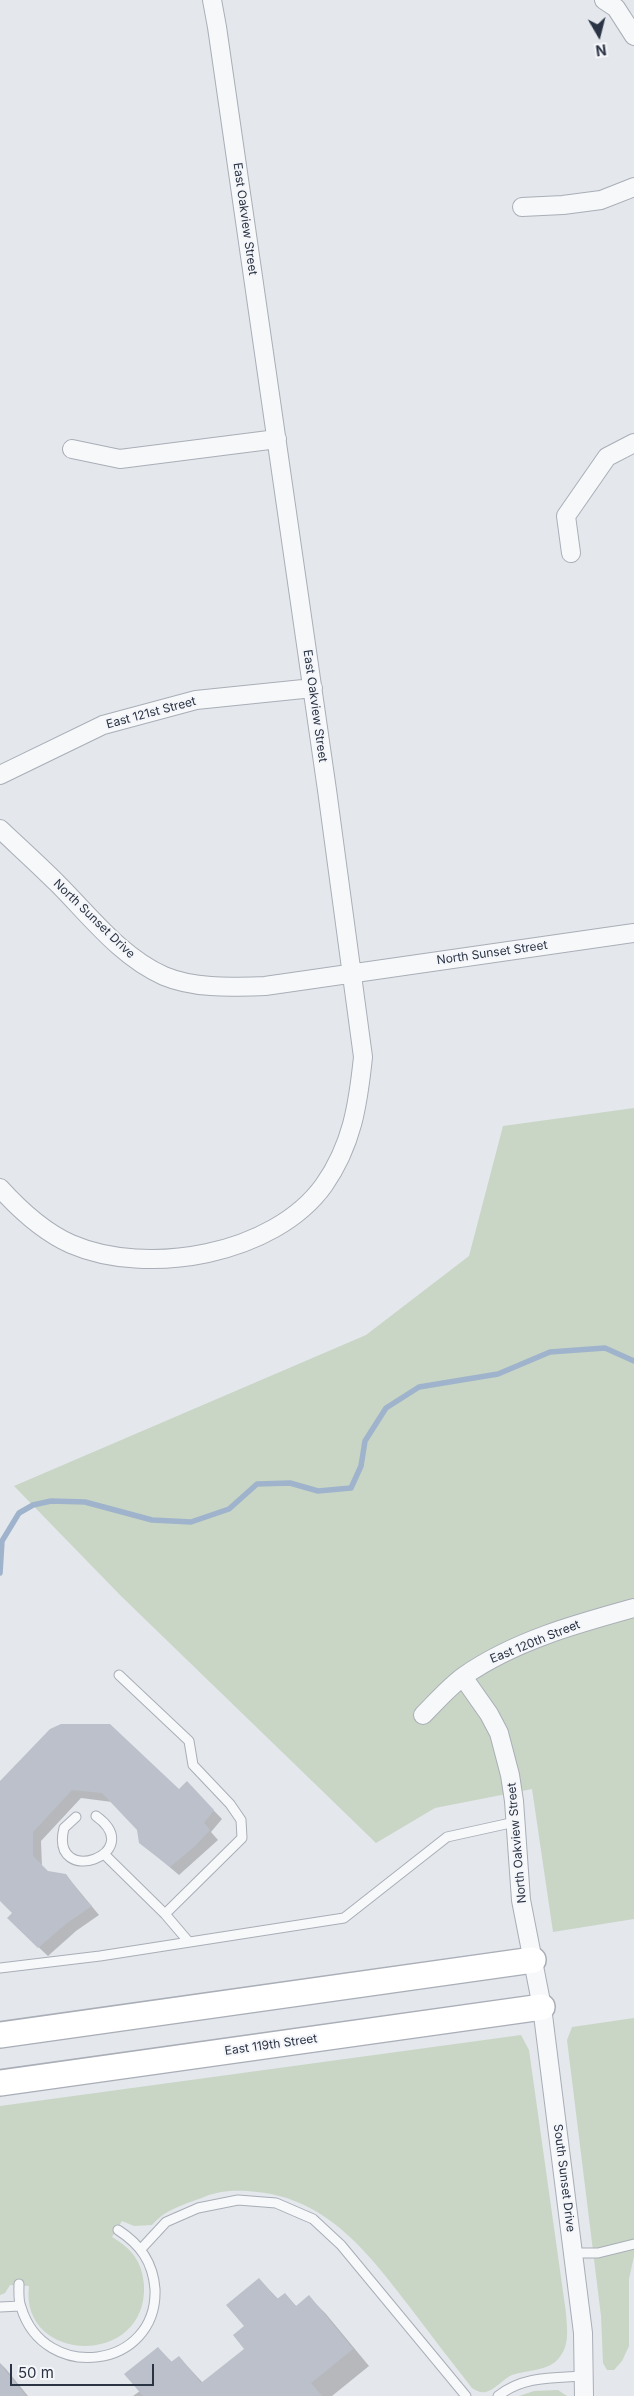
<!DOCTYPE html>
<html>
<head>
<meta charset="utf-8">
<style>
	body { margin:0 }
	#map { position:relative; width:634px; height:2396px; overflow:hidden; background:#e4e7ec; font-family:Inter,sans-serif }
	canvas { display:block }
	.north { position:absolute; left:574px; top:10px; width:50px; height:50px; -webkit-text-stroke:4px #f4f6f9; paint-order:stroke; rotate:172deg; font-size:14px; font-weight:700; line-height:20px; text-align:center; color:#2b3445 }
	.north::after { content:''; display:block; margin:auto; width:18px; height:22px; background:#2b3445; clip-path:polygon(50% 0,100% 100%,50% 72%,0 100%) }
	.scale { position:absolute; left:10px; top:2364px; width:144px; height:22px; box-sizing:border-box; border:2px solid #2b3445; border-top:0; padding-left:6px; font-size:15px; line-height:18px; white-space:nowrap; color:#2b3445; -webkit-text-stroke:4px #f4f6f9; paint-order:stroke }
</style>
</head>
<body>
<div id="map">
<canvas width="634" height="2396"></canvas>
<div class="north">N</div>
<div class="scale">50 m</div>
</div>
<script>
const ctx = document.querySelector('canvas').getContext('2d');
ctx.lineJoin = 'round';
function fillPath(path, color) { ctx.fillStyle = color; ctx.fill(path, 'evenodd'); }
function stroke(path, color, width, dash) { ctx.strokeStyle = color; ctx.lineWidth = width; ctx.lineCap = dash ? 'butt' : 'round'; ctx.setLineDash(dash || []); ctx.stroke(path); }
function drawText(font, color, halo, rows, align = 'center') {
  ctx.font = font + ' Inter,sans-serif'; ctx.lineWidth = 4; ctx.setLineDash([]); ctx.textBaseline = 'middle'; ctx.strokeStyle = halo; ctx.fillStyle = color; for (const [text, x, y, turn = 0] of rows) {
    ctx.save(); ctx.translate(x, y); ctx.rotate((+turn || 0) * Math.PI / 180); ctx.textAlign = isNaN(turn) ? turn : align; if (halo) ctx.strokeText(text, 0, 0); ctx.fillText(text, 0, 0); ctx.restore();
  }
}
fillPath(new Path2D(`
	M634 1108V1919L553 1932 532 1789 435 1808 376 1843 121 1596 14 1486 366 1335 469 1256 503 1126Z
	M634 2018V2256L629 2279V2346L622 2361 614 2370H607L603 2363 601 2316 567 2040 572 2027Z
	M521 2035 529 2050 566 2313C567 2329 570 2345 559 2358 549 2371 527 2370 512 2375 503 2379 496 2389 486 2392 480 2393 477 2391 472 2388 451 2361 430 2334 409 2306 369 2254 328 2199 257 2192 238 2190 222 2190 204 2197 184 2205 167 2208 152 2225L134 2226 122 2221 112 2237C132 2249 142 2261 144 2285 148 2368 19 2364 29 2286L10 2285 5 2293 0 2295V2106Z
	M558 2390 567 2396H519L534 2391Z`), '#c9d6c5');
fillPath(new Path2D(`
	M0 1783 179 1790 187 1783 222 1819 211 1832 218 1840 179 1875 141 1843 138 1829 112 1802 81 1798 41 1841 42 1866 48 1873 66 1875 99 1915 76 1931 48 1956 17 1927 14 1913 0 1899Z
	M259 2279 279 2300 285 2294 297 2307 309 2297 326 2314 369 2366 332 2396H133L140 2391 158 2348 173 2363 179 2357 203 2383 246 2349 245 2327Z
	M0 2363 6 2369 28 2396H0Z`), '#0003');
stroke(new Path2D(`
	M0 1573 2 1541 19 1513 33 1505 51 1501 85 1502 152 1520 191 1522 229 1509 257 1484 290 1483 318 1491 351 1488 361 1466 365 1441 386 1408 419 1387 498 1374 550 1352 605 1348 634 1361`), '#9fb4cc', 5.5);
fillPath(new Path2D(`
	M61 1724H110L179 1789 187 1781 214 1810 204 1823 210 1830 195 1846 170 1867 139 1843 137 1830 102 1793 72 1790 33 1832V1856L48 1871 66 1874 82 1896 92 1906 67 1923 38 1948 7 1918 12 1913 0 1901V1781L50 1729Z
	M259 2278 277 2299 285 2293 296 2306 309 2295 353 2349 311 2383 322 2396H143L124 2374 158 2347 171 2362 179 2356 201 2383 244 2349 233 2335 244 2326 226 2305Z
	M0 2364 26 2396H0Z`), '#bbc0ca');
const lane = new Path2D(`
	M119 1675 189 1741 193 1765 230 1804 241 1820 242 1838 165 1914 188 1941
	M76 1817 64 1828C49 1889 149 1854 96 1816
	M104 1854 165 1914
	M0 1968 100 1956 344 1918 447 1837 515 1822
	M141 2249 166 2222 198 2208 238 2200 276 2203 313 2219 341 2245 466 2396
	M573 2253H598L634 2244
	M19 2284C19 2291 18 2300 21 2307 44 2384 158 2369 155 2289 153 2262 140 2244 118 2230
	M0 2307 20 2306
	M498 2396C523 2376 553 2378 584 2376`);
const street = new Path2D(`
	M604 0 616 8 634 36
	M522 207 563 205 601 200 634 187
	M72 449 120 459 277 439
	M571 553 566 516 607 457 634 443
	M0 775 103 725 196 700 313 688
	M0 829C19 847 39 865 58 884 90 916 121 957 164 976 195 989 232 987 265 986L634 933
	M0 1188C19 1209 44 1232 71 1244 147 1277 274 1255 324 1185 352 1145 358 1105 363 1057L327 790 217 27 212 0
	M463 1677 489 1714 499 1733 510 1775 514 1801 521 1900 542 2007 583 2333 584 2396
	M423 1715C436 1702 449 1687 464 1676 514 1641 576 1624 634 1608`);
const secondary = new Path2D(`
	M0 2035 533 1960
	M0 2083 542 2007`);
stroke(lane, '#a9aeb7', 11);
stroke(street, '#a9aeb7', 20);
stroke(secondary, '#a9aeb7', 28);
stroke(lane, '#f7f8fa', 9);
stroke(street, '#f7f8fa', 18);
stroke(secondary, '#fff', 25);
drawText('12px', '#2b3445', '#f4f6f9', [
	["East Oakview Street",245,219,82],
	["East Oakview Street",315,706,82],
	["East 121st Street",151,713,-15],
	["North Sunset Drive",94,919,44],
	["North Sunset Street",492,953,-8],
	["East 120th Street",535,1642,-22],
	["North Oakview Street",517,1843,-95],
	["East 119th Street",271,2045,-8],
	["South Sunset Drive",564,2178,83]
]);
</script>
</body>
</html>
